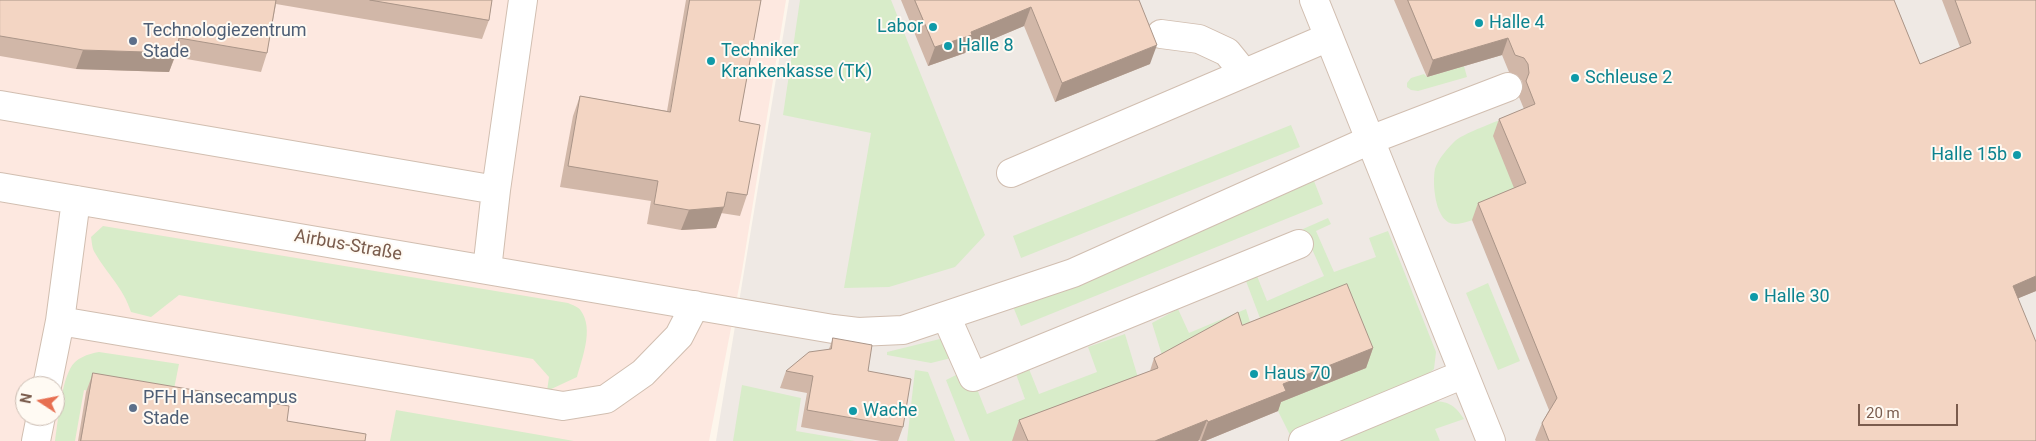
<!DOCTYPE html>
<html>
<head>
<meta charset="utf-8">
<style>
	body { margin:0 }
	#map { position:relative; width:2036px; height:441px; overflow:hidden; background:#fdf6ec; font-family:Roboto,sans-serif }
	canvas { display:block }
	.north { position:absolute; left:15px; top:376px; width:50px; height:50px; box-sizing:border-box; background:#fffaf3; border:1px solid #cabbb1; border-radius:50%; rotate:281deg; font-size:14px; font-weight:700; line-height:20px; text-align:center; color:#7a5c4d }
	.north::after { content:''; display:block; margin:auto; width:18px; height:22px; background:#e76f51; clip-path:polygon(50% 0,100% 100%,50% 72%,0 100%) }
	.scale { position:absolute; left:1858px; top:404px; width:100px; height:22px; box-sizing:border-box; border:2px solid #7a5c4d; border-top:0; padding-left:6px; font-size:15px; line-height:18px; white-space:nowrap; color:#7a5c4d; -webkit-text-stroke:4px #fffaf3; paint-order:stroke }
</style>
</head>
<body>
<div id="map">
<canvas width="2036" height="441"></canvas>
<div class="north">N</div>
<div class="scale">20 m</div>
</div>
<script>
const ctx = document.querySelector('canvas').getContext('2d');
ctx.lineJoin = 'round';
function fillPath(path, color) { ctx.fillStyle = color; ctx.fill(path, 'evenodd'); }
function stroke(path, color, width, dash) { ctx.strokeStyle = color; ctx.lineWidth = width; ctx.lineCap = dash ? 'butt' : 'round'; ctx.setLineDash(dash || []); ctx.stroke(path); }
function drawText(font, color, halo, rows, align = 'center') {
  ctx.font = font + ' Roboto,sans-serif'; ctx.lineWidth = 4; ctx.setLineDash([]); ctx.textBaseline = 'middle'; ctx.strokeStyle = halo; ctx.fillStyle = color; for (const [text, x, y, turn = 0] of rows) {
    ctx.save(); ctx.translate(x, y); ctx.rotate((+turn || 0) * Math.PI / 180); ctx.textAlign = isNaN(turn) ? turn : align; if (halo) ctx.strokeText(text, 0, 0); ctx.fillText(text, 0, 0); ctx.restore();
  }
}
fillPath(new Path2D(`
	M0 0H786L741 277 709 441H0ZM25 386H55V416H25Z`), '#fde8e0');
fillPath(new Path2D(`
	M789 0H2036V441H716Z`), '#efe9e4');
fillPath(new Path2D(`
	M800 0H891L985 235 955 267 889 287 844 288 871 133 783 115Z
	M1464 66 1467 77 1418 91 1411 90 1407 87V83L1411 78 1424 74 1427 77Z
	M1524 110 1519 200C1502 207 1474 223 1455 224 1435 224 1432 183 1435 169 1438 159 1448 148 1455 141 1465 132 1510 117 1524 110Z
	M1291 125 1300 147 1021 258 1013 236Z
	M1314 181 1323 204 1021 326 1012 304Z
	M1328 218 1331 224 1316 231 1334 272 1376 257 1369 238 1388 231 1436 352 1434 369 1417 382 1290 435 1275 405 1266 334 1246 281 1257 276 1267 301 1324 276 1303 229Z
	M103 226 568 303C572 305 579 307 581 311 594 329 582 358 577 377L547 391 549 377 533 359 179 295 151 317 131 312C123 287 107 274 95 253 92 249 92 242 91 237Z
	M1488 283 1520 361 1498 370 1466 293Z
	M1178 309 1189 333 1246 309 1255 338 1166 368 1152 323Z
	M1125 334 1142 391 1012 441H970L946 380 960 373 977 389 987 414 1025 399 1016 374 1029 369 1039 394 1097 372 1088 347Z
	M944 338 951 358 931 363 887 355V352Z
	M99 352 179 364 171 404 84 390 75 441H55C58 421 61 386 70 369 75 358 88 354 99 352Z
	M915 370 928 372 955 441H907Z
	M742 385 801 398 796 431 855 441H733Z
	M1430 401C1448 401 1454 404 1464 419L1435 429 1440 441H1330Z
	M396 410 574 441H390Z`), '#d8ecc9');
const minor = new Path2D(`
	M1314 0 1491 441
	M1161 34 1199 39 1227 52 1244 73
	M0 105 496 190 487 270
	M1011 173 1329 37
	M0 187 833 329 858 332 903 330 1073 273 1370 140 1508 87
	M496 190 523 0
	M946 316 973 377 1299 244
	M60 321 563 406 606 399 643 373 679 336 695 305
	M47 386 60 321 76 200
	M36 441 41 416
	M1303 441 1464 374`);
stroke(minor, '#d1beb0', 30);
stroke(minor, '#fff', 28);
fillPath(new Path2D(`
	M0 0H492L489 20 482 39 276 4 267 53 261 72 175 57 169 72 76 69 0 56Z
	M686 0H761L739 121 747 195 740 216 721 213 716 228 681 230 647 224 651 201 560 187 573 116 580 96 667 111Z
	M901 0H1139L1150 64 1055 102 1024 26 967 50 965 53 928 66Z
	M1394 0H1894L1920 64 1960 47 1942 0H2036V291L2018 298 2036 441H1536L1535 440 1542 423 1549 410 1472 220 1478 203 1514 188 1493 136 1499 119 1524 109 1519 97 1523 87 1522 81 1517 75 1509 72 1502 55 1427 77Z
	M833 338 868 371 903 427 898 441H881L801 427 807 393 780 388 786 371 829 349Z
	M1373 348 1366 368 1281 402 1278 411 1205 441H1200L1199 440 1198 441H1012L1019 420 1150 371 1154 358Z
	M93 373 287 421 365 441H78L86 392Z`), '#d1b7a8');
fillPath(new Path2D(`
	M1031 7 1024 26 967 50 965 53 928 66 935 47Z
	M1508 38 1502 55 1427 77 1433 60Z
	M1157 45 1150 64 1055 102 1062 83Z
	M83 50 176 53 169 72 76 69Z
	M724 207 716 228 681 230 689 210Z
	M2036 276V291L2007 303 2013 286Z
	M1373 348 1366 368 1281 402 1278 411 1205 441H1201L1208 422 1283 384Z
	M1207 420 1199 440 1198 441H1155Z`), '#aa9588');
const building = new Path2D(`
	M0 0H276L267 53 179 38 176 53 83 50 0 36Z
	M370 0H492L489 20Z
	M690 0H761L739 121 760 125 747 195 727 192 724 207 689 210 654 204 658 181 568 166 580 96 670 112Z
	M915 0H1139L1157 45 1062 83 1031 7 971 32 972 35 935 47Z
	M1408 0H1894L1920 64 1971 43 1955 0H2036V276L2013 286 2036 342V441H1549L1542 423 1557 398 1478 203 1526 183 1499 119 1535 104 1526 81 1529 73 1528 64 1524 58 1515 55 1508 38 1433 60Z
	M1347 284 1373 348 1283 384 1286 391 1208 422 1207 420 1155 441H1028L1019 420 1158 368 1154 358 1238 312 1242 325Z
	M833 338 872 345 868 371 911 379 903 427 807 410 813 376 786 371 809 352 831 349Z
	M93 373 289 406 287 421 366 434 365 441H81Z`);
fillPath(building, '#f3d5c3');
stroke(building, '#aa9588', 1);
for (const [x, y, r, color] of [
	[1479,23,5,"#0f9aa8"],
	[933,27,5,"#0f9aa8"],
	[133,41,5,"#5c6f8a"],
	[948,46,5,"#0f9aa8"],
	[711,61,5,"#0f9aa8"],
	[1575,78,5,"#0f9aa8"],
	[2017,155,5,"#0f9aa8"],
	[1754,297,5,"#0f9aa8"],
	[1254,374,5,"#0f9aa8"],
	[133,408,5,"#5c6f8a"],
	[853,411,5,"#0f9aa8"]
]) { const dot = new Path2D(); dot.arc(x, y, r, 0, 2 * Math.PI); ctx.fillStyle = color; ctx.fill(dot); stroke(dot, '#fffaf3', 2); }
drawText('18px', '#0d838f', '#fffaf3', [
	["Halle 4",1489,23],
	["Labor",923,27,"right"],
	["Halle 8",958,46],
	["Techniker",721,51],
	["Krankenkasse (TK)",721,72],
	["Schleuse 2",1585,78],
	["Halle 15b",2007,155,"right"],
	["Halle 30",1764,297],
	["Haus 70",1264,374],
	["Wache",863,411]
], 'left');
drawText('18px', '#4e5e75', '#fffaf3', [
	["Technologiezentrum",143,31],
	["Stade",143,52],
	["PFH Hansecampus",143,398],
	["Stade",143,419]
], 'left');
drawText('18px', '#7a5c4d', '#fffaf3', [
	["Airbus-Straße",348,246,10]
]);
</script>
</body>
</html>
